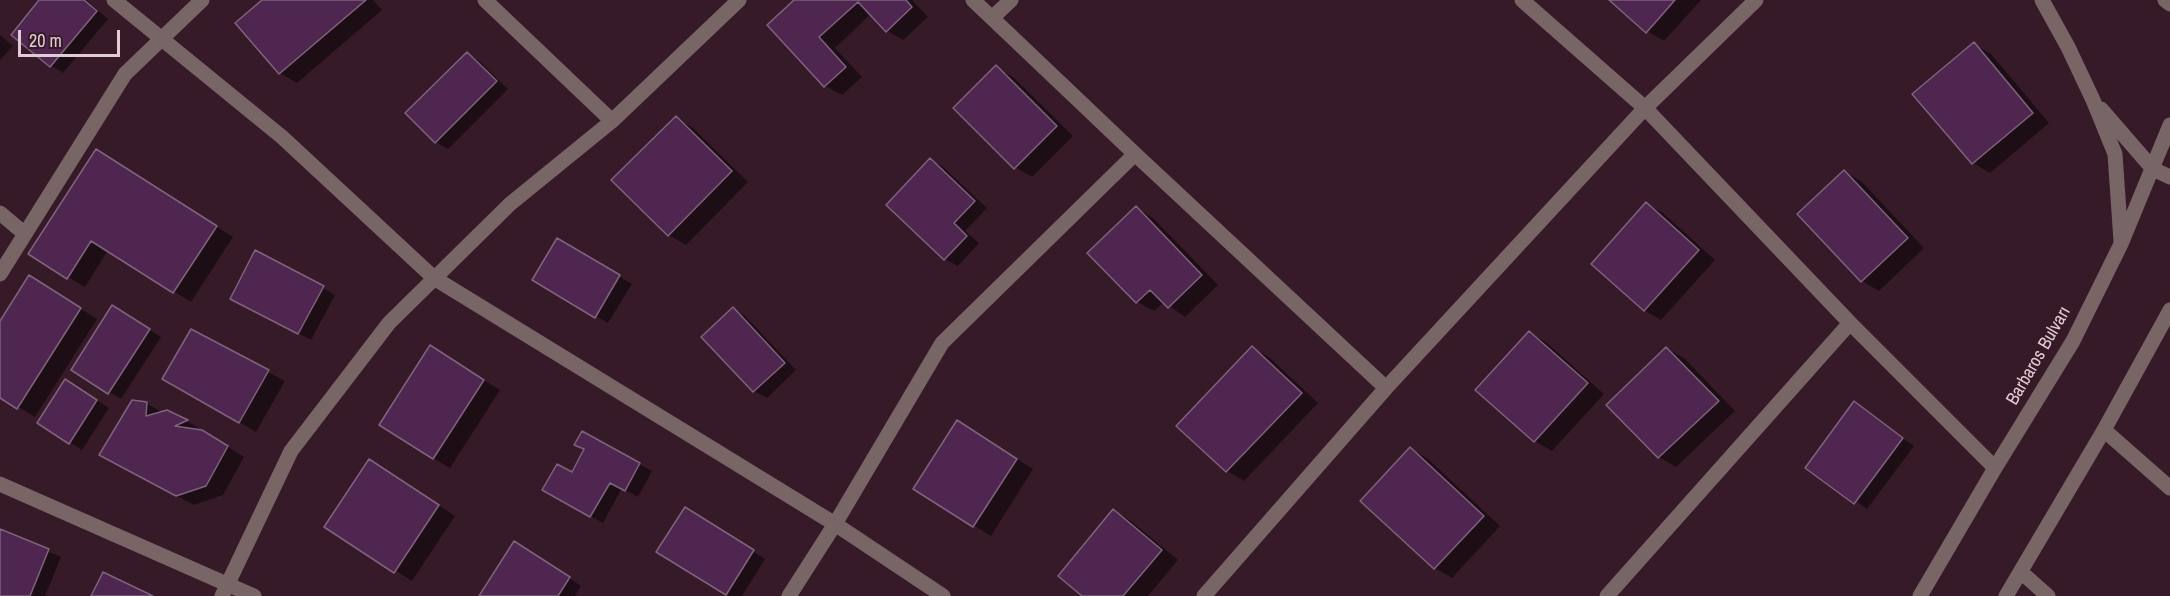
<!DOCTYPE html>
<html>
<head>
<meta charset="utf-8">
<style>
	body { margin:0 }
	#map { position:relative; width:2170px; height:596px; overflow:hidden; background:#371a28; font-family:"Archivo Narrow",sans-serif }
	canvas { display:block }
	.scale { position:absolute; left:18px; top:30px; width:102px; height:27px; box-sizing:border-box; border:3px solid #e0ccd4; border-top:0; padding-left:8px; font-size:18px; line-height:21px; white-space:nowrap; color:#e0ccd4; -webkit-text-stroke:4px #371a28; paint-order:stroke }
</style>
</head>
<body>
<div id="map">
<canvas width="2170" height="596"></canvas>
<div class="scale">20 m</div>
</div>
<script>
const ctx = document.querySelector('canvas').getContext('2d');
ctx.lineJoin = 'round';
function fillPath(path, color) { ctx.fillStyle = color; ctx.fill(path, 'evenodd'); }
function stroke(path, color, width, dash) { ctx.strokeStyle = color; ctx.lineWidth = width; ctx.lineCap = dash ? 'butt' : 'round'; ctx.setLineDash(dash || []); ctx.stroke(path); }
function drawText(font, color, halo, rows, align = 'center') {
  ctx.font = font + ' "Archivo Narrow",sans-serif'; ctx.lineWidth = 5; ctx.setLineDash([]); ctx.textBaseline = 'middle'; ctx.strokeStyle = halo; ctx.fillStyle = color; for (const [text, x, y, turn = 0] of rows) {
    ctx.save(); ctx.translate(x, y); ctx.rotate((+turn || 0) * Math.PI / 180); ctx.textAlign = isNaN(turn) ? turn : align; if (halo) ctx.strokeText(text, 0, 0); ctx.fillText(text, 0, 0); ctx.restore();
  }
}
fillPath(new Path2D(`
	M41 0H86L108 19 63 73 51 65Z
	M264 0H373L382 10 297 83 280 73Z
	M797 0H912L928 17 903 40 886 30 871 14 835 48 862 77 842 95 825 86Z
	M1612 0H1701L1664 41 1647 31Z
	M0 35 13 46 0 60Z
	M1974 44 1991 54 2049 123 1990 173 1973 163Z
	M467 54 479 61 508 89 448 149 436 142 407 113Z
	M996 67 1013 77 1073 136 1032 177 1015 167Z
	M676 118 693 128 748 182 686 245 669 235Z
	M931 160 943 167 987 208 965 231 979 243 958 266 945 259 888 205Z
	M113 161 233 237 191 302 108 250 85 287 68 277Z
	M1845 172 1862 182 1924 248 1879 291 1862 281Z
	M1646 204 1663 213 1715 260 1661 320 1644 310Z
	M1136 208 1153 218 1218 285 1185 317 1164 302 1154 311 1137 302Z
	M557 240 632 284 608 323 534 280Z
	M46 287 97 319 35 417 0 396V323Z
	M323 288 335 295 311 340 244 305Z
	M733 309 745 316 796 370 767 398 754 391 703 337Z
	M125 314 161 337 121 399 109 392Z
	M192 331 285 381 256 432 164 378Z
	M1530 333 1547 343 1604 394 1552 451 1535 441 1478 390Z
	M1252 348 1269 357 1318 403 1244 481 1227 471Z
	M1667 348 1684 358 1735 411 1676 467 1659 457 1609 405Z
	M447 357 500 390 450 468 433 458Z
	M78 388 109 408 82 450 39 423Z
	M146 403 163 413 167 412 187 421 244 457 223 495 194 505 118 464Z
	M1854 403 1914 446 1867 509 1807 467Z
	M975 432 1033 469 991 536 915 489Z
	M582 433 652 471 638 497 622 488 603 523 544 490 572 474 586 450Z
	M1411 449 1428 459 1500 526 1452 578 1435 568Z
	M387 471 455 516 412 581 326 526Z
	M1114 511 1131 521 1178 560 1148 596H1084Z
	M697 516 765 559 742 596H730L658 551Z
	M0 530 61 557 45 596H0Z
	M527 550 581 586 575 596H480Z`), '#0007');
const building = new Path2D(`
	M39 0H84L97 11 50 67 11 35Z
	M262 0H366L279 74 235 23Z
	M794 0H906L912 7 886 32 858 2 819 37 846 67 824 87 767 25Z
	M1609 0H1675L1646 33Z
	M1974 42 2033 113 1972 164 1912 94Z
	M467 52 497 81 435 143 405 113Z
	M996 65 1057 126 1014 169 953 108Z
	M676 116 732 171 668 236 611 180Z
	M96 149 217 226 173 293 91 241 67 279 28 254Z
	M930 158 975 201 954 223 967 236 944 260 886 205Z
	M1844 170 1908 238 1861 282 1797 214Z
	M1646 202 1699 250 1644 311 1591 264Z
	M1136 206 1202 275 1168 308 1150 290 1136 303 1087 253Z
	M557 238 620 275 595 318 532 280Z
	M255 250 324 286 298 334 230 299Z
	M29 275 81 308 17 409 0 398V321Z
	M112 305 150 329 108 394 71 370Z
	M733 307 785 363 753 392 701 337Z
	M191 329 269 370 239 423 162 379Z
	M1529 331 1588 383 1534 442 1475 390Z
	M430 345 484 380 433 459 379 425Z
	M1252 346 1302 393 1226 472 1176 426Z
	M1666 347 1719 401 1658 458 1606 405Z
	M65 379 97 400 69 444 37 423Z
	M132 400 147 402 146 416 167 410 188 420 175 426 202 430 228 446 206 486 176 496 99 455Z
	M1854 401 1903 438 1854 504 1805 468Z
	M957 420 1017 459 973 527 913 489Z
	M582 431 640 463 625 491 610 483 590 517 542 490 557 464 572 472 584 449 574 445Z
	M1410 447 1484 516 1434 569 1360 501Z
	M369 459 439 505 394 573 324 527Z
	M685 507 754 550 726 595 656 552Z
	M1113 509 1162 550 1123 596H1082L1058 576Z
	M0 529 49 549 30 596H0Z
	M514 541 570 577 558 596H479Z
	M103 572 153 596H91Z`);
fillPath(building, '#4f264f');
stroke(building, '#7e637d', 1.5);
stroke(new Path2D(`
	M114 0 282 137 434 278 835 524 943 596
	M485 0 612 121
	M973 0 1135 154 1386 388
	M1522 0 1645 108 1850 323 1995 468
	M2042 0 2068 47 2093 100 2115 154 2121 241
	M2165 0 2170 4
	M992 18 1011 0
	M2101 109 2153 169 2170 177
	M0 213 25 234
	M0 274 125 74 202 0
	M2104 430 2170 488
	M0 484 254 596
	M2021 572 2048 596
	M222 596 291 451 389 323 510 204 612 121 739 0
	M789 596 835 524 942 343 1135 154
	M1204 596 1386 388 1645 108 1756 0
	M1607 596 1850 323
	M1920 596 1995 468 2073 341 2121 244 2170 125
	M2006 596 2104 430 2170 310`), '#786666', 15);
drawText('18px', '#e0ccd4', '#371a28', [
	["Barbaros Bulvarı",2039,356,-60]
]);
</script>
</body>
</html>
